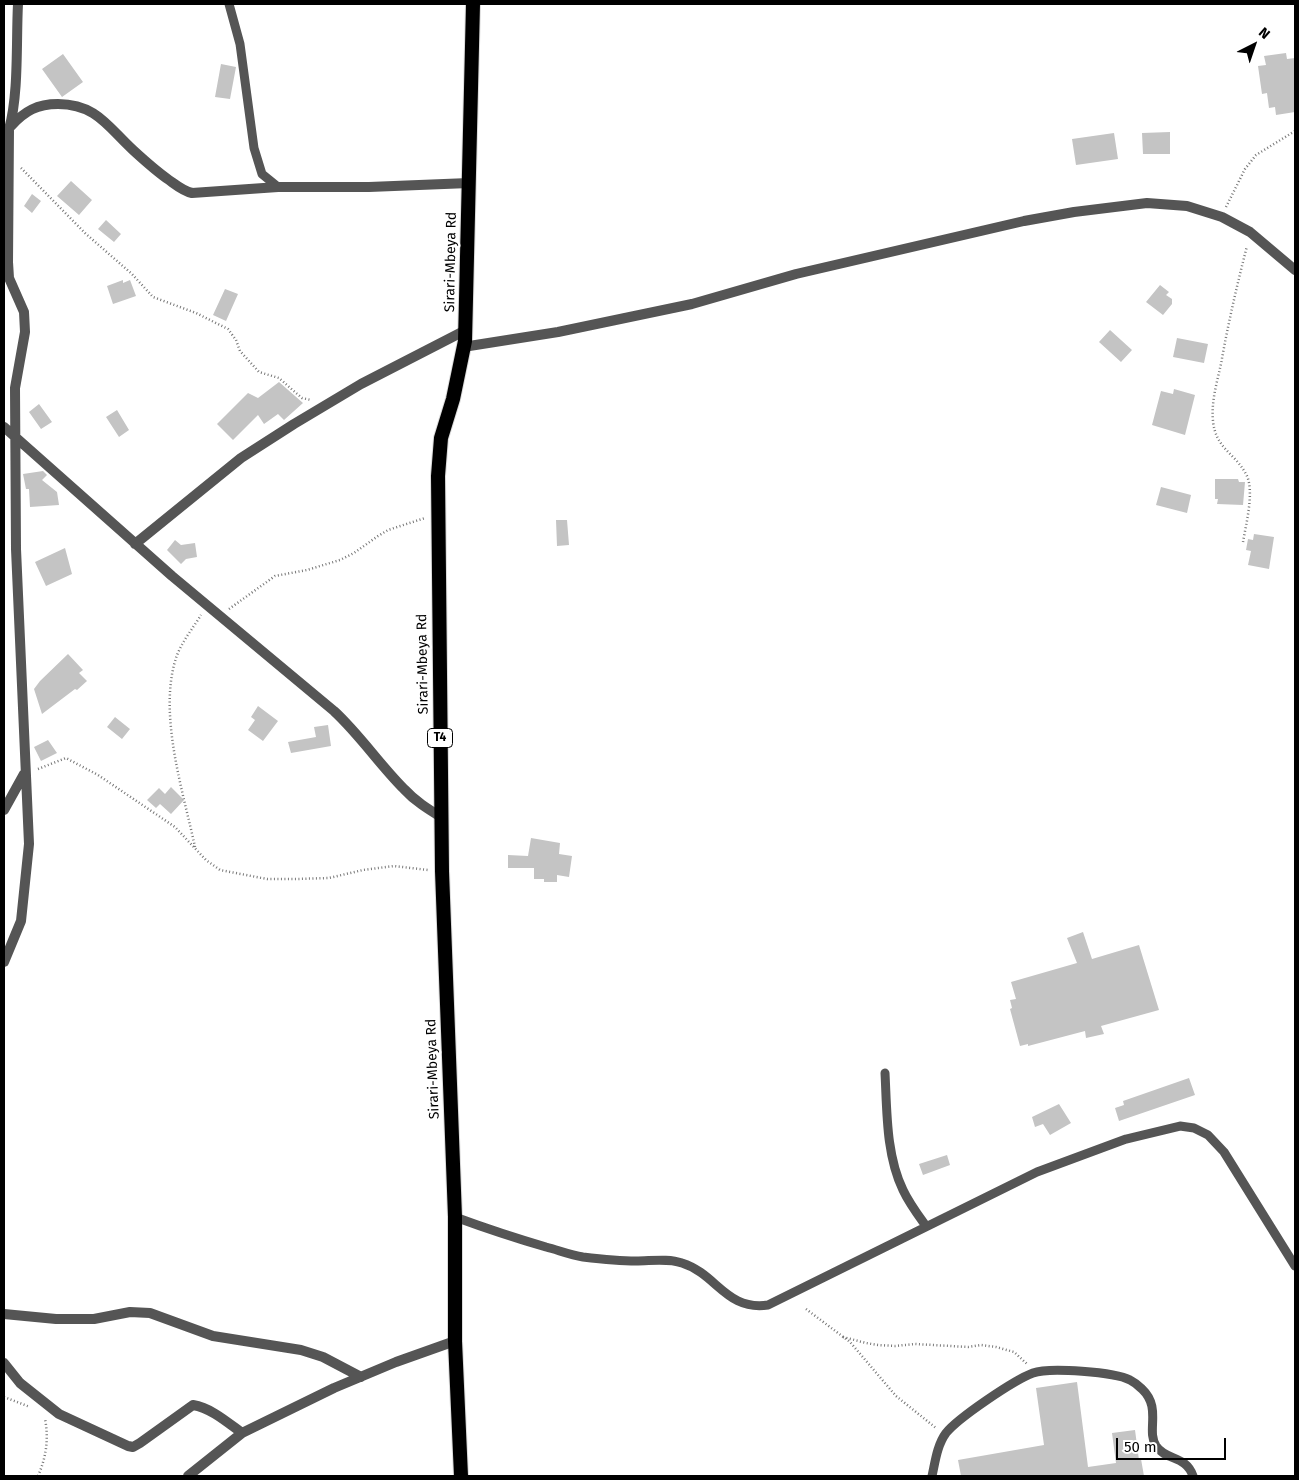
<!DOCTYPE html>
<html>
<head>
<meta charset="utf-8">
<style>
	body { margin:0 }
	#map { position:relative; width:1299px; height:1480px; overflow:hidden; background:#fff; font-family:"Fira Sans",sans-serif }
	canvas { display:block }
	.frame { position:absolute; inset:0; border:5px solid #000; pointer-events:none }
	.north { position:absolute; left:1229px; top:20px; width:50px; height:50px; -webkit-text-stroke:4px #fff; paint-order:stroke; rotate:41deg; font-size:14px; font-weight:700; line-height:20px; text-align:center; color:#000 }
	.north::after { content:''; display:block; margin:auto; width:18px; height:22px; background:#000; clip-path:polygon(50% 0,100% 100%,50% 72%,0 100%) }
	.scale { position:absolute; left:1116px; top:1438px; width:110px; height:22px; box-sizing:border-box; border:2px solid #000; border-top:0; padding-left:6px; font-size:15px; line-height:18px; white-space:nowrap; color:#000; -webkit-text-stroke:4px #fff; paint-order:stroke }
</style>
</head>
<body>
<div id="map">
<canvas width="1299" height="1480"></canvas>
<div class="frame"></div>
<div class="north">N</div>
<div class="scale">50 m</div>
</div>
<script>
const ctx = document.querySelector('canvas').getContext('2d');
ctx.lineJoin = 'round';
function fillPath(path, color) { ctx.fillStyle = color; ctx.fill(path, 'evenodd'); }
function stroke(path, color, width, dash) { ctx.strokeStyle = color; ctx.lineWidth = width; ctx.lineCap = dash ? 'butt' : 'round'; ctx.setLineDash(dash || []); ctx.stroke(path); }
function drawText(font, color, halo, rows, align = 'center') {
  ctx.font = font + ' "Fira Sans",sans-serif'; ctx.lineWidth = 4.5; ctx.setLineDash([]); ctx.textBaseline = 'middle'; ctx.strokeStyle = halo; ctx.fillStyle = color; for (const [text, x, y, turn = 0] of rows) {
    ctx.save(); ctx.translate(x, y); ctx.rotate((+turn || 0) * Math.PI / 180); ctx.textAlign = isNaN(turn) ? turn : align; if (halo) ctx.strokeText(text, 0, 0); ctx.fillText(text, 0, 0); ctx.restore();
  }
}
fillPath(new Path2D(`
	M1286 53 1287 59 1295 58V112L1276 115 1275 107 1269 108 1267 93 1262 94 1258 66 1266 65 1264 56Z
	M63 54 83 82 62 97 42 69Z
	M221 64 236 67 230 99 215 97Z
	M1170 132V154H1143L1142 133Z
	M1114 133 1118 159 1076 165 1072 139Z
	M71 181 92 200 79 215 57 196Z
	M32 194 41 201 32 213 24 206Z
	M106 220 121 234 114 242 98 229Z
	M123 280V283L130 280 136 296 113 304 107 286Z
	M1160 285 1169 292 1166 295 1172 299V304L1163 315 1146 302Z
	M225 289 238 294 226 321 213 315Z
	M1110 330 1132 350 1121 362 1099 342Z
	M1177 338 1208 344 1204 363 1173 357Z
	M279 382 303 403 284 420 278 414 264 424 258 415 233 440 217 424 248 393 258 398Z
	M1174 389 1195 395 1185 435 1152 425 1161 391 1173 394Z
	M39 404 52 422 41 429 29 412Z
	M117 410 129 430 119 437 106 417Z
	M43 471 47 475 42 480 57 492 59 505 30 507 29 489H26L23 474Z
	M1215 479H1238L1239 482H1245L1243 505 1217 504 1218 499H1215Z
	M1161 487 1191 495 1187 513 1156 505Z
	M556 520H567L569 545 557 546Z
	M1254 534 1274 537 1269 569 1248 565 1251 551 1246 550 1248 539 1253 540Z
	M175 540 181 545 195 543 197 557 186 559 181 564 167 550Z
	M65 548 72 574 46 586 35 562Z
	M68 654 83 670 79 673 87 681 77 690 75 689 42 714 34 689 40 681Z
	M258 706 278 721 263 741 248 730 255 720 251 717Z
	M115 717 130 729 122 739 107 727Z
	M328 725 331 746 291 753 288 742 316 737 314 727Z
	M48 740 57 753 41 761 34 747Z
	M171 787 184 800 171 814 160 804 156 808 147 800 159 788 165 794Z
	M531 838 560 843 559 854 572 856 569 877 557 875V882H544V879H534V868H508V855L528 856Z
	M1083 932 1092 959 1139 945 1159 1010 1101 1026 1104 1034 1086 1038 1085 1031 1028 1046V1044L1020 1046 1010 1009 1012 1008 1010 1000 1016 999 1011 982 1077 963 1067 938Z
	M1189 1078 1195 1095 1119 1121 1115 1108 1124 1105 1123 1101Z
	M1059 1104 1071 1123 1050 1135 1043 1124 1035 1127 1032 1117Z
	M947 1155 950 1165 923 1175 919 1164Z
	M1077 1382 1088 1467 1116 1463 1112 1433 1135 1430 1139 1460 1141 1459 1144 1476H961L958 1460 1044 1445 1036 1388Z`), '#c4c4c4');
const trunk = new Path2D(`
	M461 1476 455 1341V1217L442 871 438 476 441 438 453 399 465 341 473 4`);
stroke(trunk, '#dbdbdb', 16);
stroke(new Path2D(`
	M21 168 86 234 132 274 153 297 196 313 228 329 236 340 240 351 259 372 279 378 296 393 302 398 311 400
	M1226 207 1245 169 1256 155 1295 131
	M1243 542C1246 524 1255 490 1246 474 1234 452 1216 449 1213 421 1211 402 1217 382 1221 364 1228 324 1237 285 1247 246
	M229 609 275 576 307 570 340 560 354 553 378 536 388 530 425 518
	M38 769 66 758 98 775 175 827 206 860 220 870 267 879H296L329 878 363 870 394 866 428 870
	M195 847C183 791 158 714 176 658 181 643 193 628 201 615
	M806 1309 850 1342 896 1396 936 1428
	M843 1337 866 1343 878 1345 895 1346 915 1344 968 1347 981 1345 996 1347 1014 1352 1027 1364
	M4 1397 30 1407
	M38 1476C46 1458 49 1439 45 1419`), '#777', 2.5, [1, 2.5]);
stroke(new Path2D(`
	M229 4 240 44 254 148 262 174 278 187
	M885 1073C887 1111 886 1155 903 1190 909 1203 918 1215 926 1226
	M455 1217C485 1228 515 1238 546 1247 558 1250 570 1255 583 1257 600 1259 618 1261 636 1261 651 1261 668 1258 682 1263 717 1274 726 1311 768 1305L1037 1172 1126 1139 1180 1126 1194 1128 1208 1135 1224 1152 1295 1266
	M932 1476C935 1463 937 1445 946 1433 958 1418 1014 1380 1033 1373 1049 1367 1115 1372 1130 1380 1134 1382 1139 1386 1142 1389 1162 1408 1146 1430 1156 1446 1166 1461 1186 1455 1193 1476`), '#555', 9);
stroke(new Path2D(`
	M11 126C25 111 37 104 58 104 96 104 108 127 133 150 145 161 156 171 169 180 176 185 183 191 192 193L278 187H369L469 183
	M463 347 558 332 692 304 796 274 1024 221 1074 212 1147 203 1187 206 1222 217 1250 232 1295 270
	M4 427 172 576 334 711C360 735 379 764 404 789 415 801 428 809 441 817
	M135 544 241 458 294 424 361 384 466 330
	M4 810 24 774
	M4 962 21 921 29 844 16 549 15 388 25 332 24 312 9 278 8 262 9 129C19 94 16 41 18 4
	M4 1314 56 1319H94L130 1312 150 1313 213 1336 301 1350 323 1357 361 1377
	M4 1363 20 1383 59 1414 128 1446 133 1447 140 1443 193 1405C211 1408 227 1422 242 1433
	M188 1476 242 1433 334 1388 396 1362 455 1341`), '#555', 10);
stroke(trunk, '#000', 14);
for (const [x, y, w] of [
	[440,738,25]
]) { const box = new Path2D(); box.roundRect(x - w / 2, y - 9.5, w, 19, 4); ctx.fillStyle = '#fff'; ctx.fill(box); stroke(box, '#000', 1); }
drawText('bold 12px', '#000', null, [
	["T4",440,738]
]);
drawText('14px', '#000', '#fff', [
	["Sirari-Mbeya Rd",451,262,-89],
	["Sirari-Mbeya Rd",423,664,-91],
	["Sirari-Mbeya Rd",433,1069,-92]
]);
</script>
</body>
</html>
